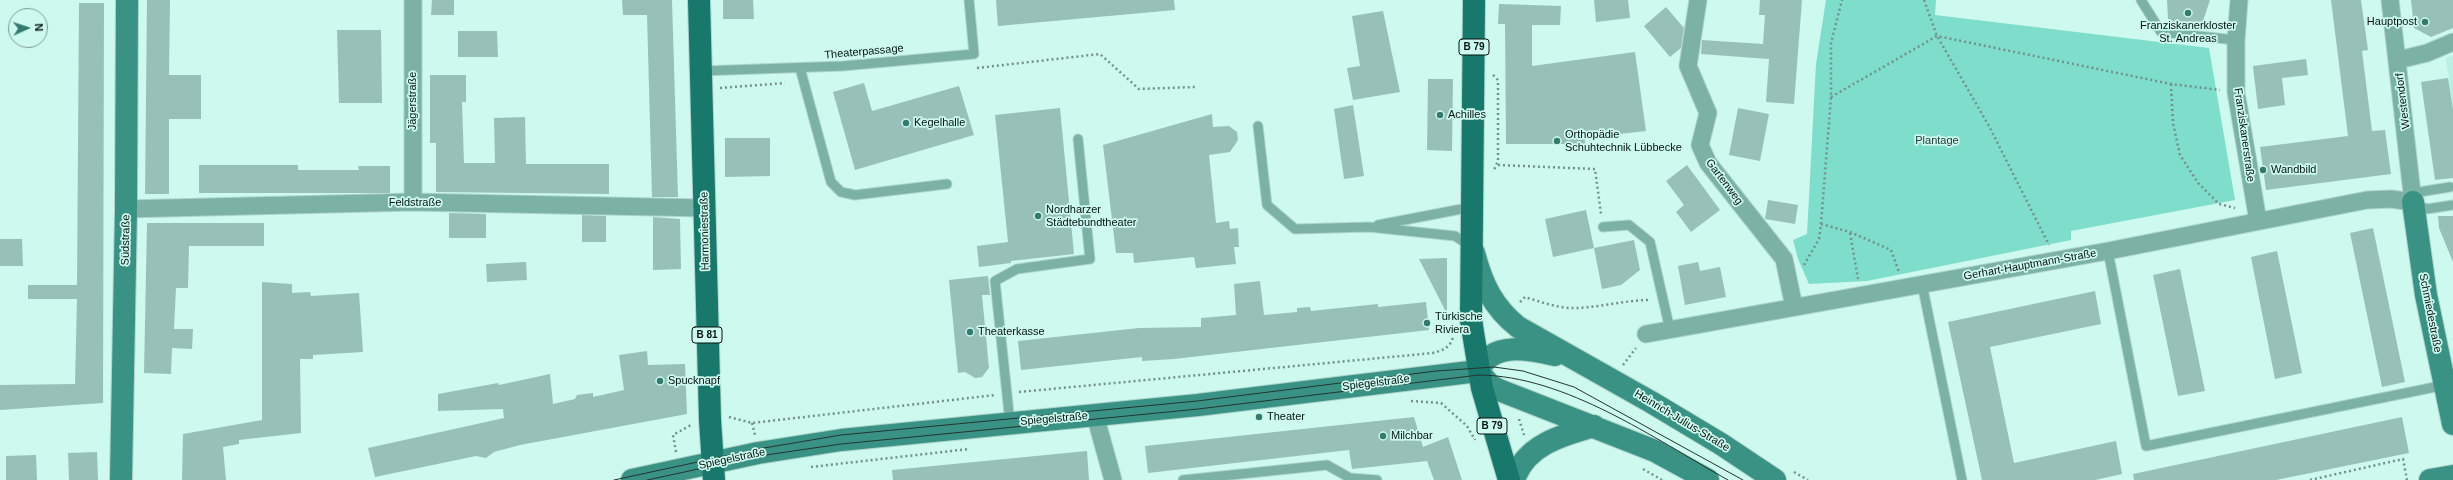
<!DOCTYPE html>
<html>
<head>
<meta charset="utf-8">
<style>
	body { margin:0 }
	#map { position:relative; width:2453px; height:480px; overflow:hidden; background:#cdf9ef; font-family:Arial,sans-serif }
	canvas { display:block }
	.north { position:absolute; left:8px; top:8px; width:40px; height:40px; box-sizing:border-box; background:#cdf9ef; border:1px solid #7d9d96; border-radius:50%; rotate:87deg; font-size:11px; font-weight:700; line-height:16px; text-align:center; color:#051411 }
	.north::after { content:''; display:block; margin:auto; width:14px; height:18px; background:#367a6f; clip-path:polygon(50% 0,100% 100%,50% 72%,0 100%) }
</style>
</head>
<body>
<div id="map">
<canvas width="2453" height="480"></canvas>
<div class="north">N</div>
</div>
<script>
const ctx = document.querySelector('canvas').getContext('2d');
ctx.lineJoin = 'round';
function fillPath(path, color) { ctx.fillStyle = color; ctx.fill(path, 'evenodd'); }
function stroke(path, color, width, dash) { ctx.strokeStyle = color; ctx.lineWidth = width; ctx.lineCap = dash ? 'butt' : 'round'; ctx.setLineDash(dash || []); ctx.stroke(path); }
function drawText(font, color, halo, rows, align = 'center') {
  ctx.font = font + ' Arial,sans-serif'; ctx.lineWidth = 3.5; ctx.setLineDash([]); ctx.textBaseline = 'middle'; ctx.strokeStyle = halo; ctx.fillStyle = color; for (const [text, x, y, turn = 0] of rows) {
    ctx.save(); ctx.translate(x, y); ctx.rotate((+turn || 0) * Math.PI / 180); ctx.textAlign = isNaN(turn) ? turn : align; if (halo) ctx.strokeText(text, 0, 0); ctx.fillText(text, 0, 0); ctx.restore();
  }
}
fillPath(new Path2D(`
	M2453 55V109L2446 58Z`), '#baefe4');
fillPath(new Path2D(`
	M1826 0H1936L1935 15 2209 48 2235 200 2071 231V240L1867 281 1809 284 1798 259 1793 240 1807 234 1816 64Z`), '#7eddcb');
fillPath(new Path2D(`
	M147 0H170L169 75H201V119H169V194H145Z
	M432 0H454V15H431Z
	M622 0H672L678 197H652L647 15H623Z
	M723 0H753L754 19H723Z
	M996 0H1174L1175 10 998 26Z
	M1594 0H1628L1630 18 1596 22Z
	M1760 0H1802L1794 104 1766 102 1769 59 1701 54 1702 40 1763 44 1765 15H1759Z
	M2167 0H2210L2202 24 2183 27 2168 19Z
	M2331 0H2361L2368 50 2362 51 2372 131 2385 130 2391 174 2266 190 2260 147 2348 136Z
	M2411 0H2453V28L2431 37 2414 28Z
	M79 3H104L103 403 0 410V385L75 384 77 299H28V285H77Z
	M1499 4 1561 6 1560 25H1532V66L1635 52 1646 131 1585 138V144H1506L1505 24H1498Z
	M1666 7 1684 28 1681 48 1670 57 1644 26Z
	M1383 11 1400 92 1353 100 1347 68 1360 66 1352 16Z
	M337 30H381L382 103H339Z
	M458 31H497L498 57H458Z
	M2306 59 2308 75 2282 78 2285 105 2258 109 2253 66Z
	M430 75H466V102H462L464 163H495L494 118 525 117 526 164H609V194L436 192V143H430Z
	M2448 78 2453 109V178L2435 180 2421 82Z
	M1428 79H1453L1452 151 1427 150Z
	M864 83 872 111 959 86 974 135 855 170 833 92Z
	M1353 105 1364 176 1344 179 1334 109Z
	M1060 108 1074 254 1011 261V263L979 267 977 246 1008 242 995 115Z
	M1738 108 1769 114 1760 161 1729 155Z
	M1212 114 1213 127 1229 126 1237 132 1238 140 1230 152 1209 155 1216 223 1229 221 1230 229 1238 228 1239 247H1234L1236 264 1196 268 1194 257 1134 263 1133 253H1116L1103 145Z
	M725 138H770V176L725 177Z
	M199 165H298V170H359L358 166H390V193H199Z
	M1687 165 1720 210 1691 232 1676 212 1684 205 1666 181Z
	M1768 200 1798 205 1795 224 1765 219Z
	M1586 210 1594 248 1553 257 1545 219Z
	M449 213 486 214V238H449Z
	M582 215 606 216V242H582Z
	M2438 216H2453V262L2439 228Z
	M653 217 680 219 681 269 653 270Z
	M147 223H264V246H189L188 288H176L174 329H193L192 349 172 348 171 374 144 373Z
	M2373 228 2405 382 2382 387 2350 233Z
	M0 239H22L23 266H0Z
	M1634 240 1640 270 1621 285 1602 289 1594 248Z
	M2277 251 2302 373 2275 379 2251 257Z
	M1447 258V314L1419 259Z
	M526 262 527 280 487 282 486 264Z
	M1698 262 1700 271 1720 267 1726 297 1685 305 1678 266Z
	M2180 269 2205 391 2178 396 2153 275Z
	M988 276 990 295H982L989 368 982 377 975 378 965 372 958 373 949 280Z
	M1260 281 1264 315 1297 312V308L1310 307 1311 311 1378 304V307L1426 302 1429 330 1174 359 1142 361V357L1021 370 1018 341 1139 328 1201 327V318L1236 315 1234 284Z
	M262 282 292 284V293L310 292 311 296 359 293 363 352 313 355V359H300L301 433 239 440V444L223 447 226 480H182L183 434 262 420Z
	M2095 291 2101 324 1990 347 2014 463 2116 441 2122 474 2095 480H1982L1948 322Z
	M647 351 648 365 685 364 687 414 520 445 494 452 486 458 476 456 375 477 368 448 504 418 503 409 438 411V394L498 383 499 385 550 374 553 404 575 399 577 395 593 393V397L624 390 619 355Z
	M1414 417 1423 447 1448 437 1462 480H1434L1427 461 1352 469 1349 450 1148 473 1145 446Z
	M2402 417 2409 453 2276 480H2134L2133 474Z
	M1087 451 1089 480H893L892 470Z
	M97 452 98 480H69L68 453Z
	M36 455 37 480H6V456Z`), '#97c1b8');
const lane = new Path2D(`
	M2141 0 2161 32 2236 40
	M800 68 831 182 841 192 855 195 947 184
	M701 71 843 66 974 54 969 0
	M1258 126 1267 205 1295 229 1369 227 1455 236 1470 246
	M2413 193 2450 187
	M2414 203 2427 209 2453 205
	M1378 225 1472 207
	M1603 227 1629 225 1650 242 1670 330
	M2108 251 2146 446 2445 385
	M1922 284 1962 480
	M1010 423 995 281 1017 269 1090 259 1078 139
	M1183 480 1327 465 1350 478 1377 480`);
const street = new Path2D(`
	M1698 0 1688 66 1708 113 1700 145 1708 163 1784 259 1794 307
	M2239 0 2236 40V92L2258 221
	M2398 60 2427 53 2453 42
	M413 202V0
	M126 209 413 202 704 208
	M1646 334 2108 251 2367 200 2391 199 2413 202 2390 0
	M1095 415 1113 480`);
const secondary = new Path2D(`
	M2413 202 2426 295 2453 424
	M1474 253C1482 284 1493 307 1518 327L1651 402 1721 444 1775 480
	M1478 371 1490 385 1499 390 1655 451 1708 480
	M1478 371C1492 341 1528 349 1555 355
	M121 480 126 209 127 0
	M632 480 758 453 841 440 1198 405 1478 371
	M1514 480C1525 445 1562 435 1594 426
	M2430 480 2453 476`);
const primary = new Path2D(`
	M699 0 710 420 714 480
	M1474 0 1471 320 1482 388 1509 480`);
stroke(lane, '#add4cb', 11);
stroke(street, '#add4cb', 19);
stroke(secondary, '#add4cb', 24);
stroke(primary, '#add4cb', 24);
stroke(new Path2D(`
	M1924 0 1937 36 1989 126 2049 245
	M977 68 1100 54 1139 89 1195 87
	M1493 75 1498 80V161L1493 172
	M2171 84 2173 123 2180 155 2198 183 2219 204 2235 208
	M720 88 785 83
	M1831 97 1937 36 2171 84 2220 90
	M1498 165 1595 169 1601 214
	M1821 224 1850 232 1891 250 1899 272
	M1850 233 1858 279
	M1804 265 1819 239 1821 224 1831 97V43L1842 0
	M1520 302 1525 297C1541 302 1560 309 1577 308 1602 307 1626 300 1651 300
	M1623 365 1636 348
	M1019 392 1433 353C1443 350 1450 348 1453 337
	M1411 401 1441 403 1467 426 1475 440
	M729 417 752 423 995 395
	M1519 419 1524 435
	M752 423 755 435
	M676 452 673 435 691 425
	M811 467 969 449
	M1643 469 1662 480
	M1794 472 1808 480
	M2310 480 2403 459 2407 480`), '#72918a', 2.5, [2, 3]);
stroke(lane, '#7cb1a6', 9);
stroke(street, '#7cb1a6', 17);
stroke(secondary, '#3a9284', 22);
stroke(primary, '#18786b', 22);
stroke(new Path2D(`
	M614 480 758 449 841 435 1197 401 1436 371 1494 367 1523 371 1574 387 1743 480
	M647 480 759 456 841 444 1198 409 1479 375C1566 376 1653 438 1728 480`), '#223531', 1);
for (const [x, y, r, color] of [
	[2188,13,4,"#367a6f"],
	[2425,22,4,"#367a6f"],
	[1440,115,4,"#367a6f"],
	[906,123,4,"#367a6f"],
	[1557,141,4,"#367a6f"],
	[2263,170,4,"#367a6f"],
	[1038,216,4,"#367a6f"],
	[1427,323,4,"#367a6f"],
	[970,332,4,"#367a6f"],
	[660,381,4,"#367a6f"],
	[1259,417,4,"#367a6f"],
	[1383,436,4,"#367a6f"]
]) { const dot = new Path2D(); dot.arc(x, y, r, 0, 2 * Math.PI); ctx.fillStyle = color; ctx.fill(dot); stroke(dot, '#cdf9ef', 1.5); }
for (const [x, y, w] of [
	[1474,47,30],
	[707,335,30],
	[1492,426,30]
]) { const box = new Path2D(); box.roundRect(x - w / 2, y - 8, w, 16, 3); ctx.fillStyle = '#cdf9ef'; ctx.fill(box); stroke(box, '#051411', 1); }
drawText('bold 10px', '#051411', null, [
	["B 79",1474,47],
	["B 81",707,335],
	["B 79",1492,426]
]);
drawText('11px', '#051411', '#cdf9ef', [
	["Hauptpost",2417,22,"right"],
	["Franziskanerkloster",2188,26,"center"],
	["St. Andreas",2188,39,"center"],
	["Achilles",1448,115],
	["Kegelhalle",914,123],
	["Orthopädie",1565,135],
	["Schuhtechnik Lübbecke",1565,148],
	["Wandbild",2271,170],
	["Nordharzer",1046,210],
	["Städtebundtheater",1046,223],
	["Türkische",1435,317],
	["Riviera",1435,330],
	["Theaterkasse",978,332],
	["Spucknapf",668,381],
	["Theater",1267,417],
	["Milchbar",1391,436]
], 'left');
drawText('11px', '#051411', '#cdf9ef', [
	["Theaterpassage",864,52,-5],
	["Jägerstraße",413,101,-90],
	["Westendorf",2403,101,-97],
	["Franziskanerstraße",2244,135,82],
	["Gartenweg",1724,182,53],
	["Feldstraße",415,203],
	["Harmoniestraße",705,231,-91],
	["Südstraße",126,240,-89],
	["Gerhart-Hauptmann-Straße",2030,265,-10],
	["Schmiedestraße",2430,313,79],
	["Spiegelstraße",1376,383,-7],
	["Spiegelstraße",1054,419,-5],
	["Heinrich-Julius-Straße",1682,421,31],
	["Spiegelstraße",732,459,-12]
]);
drawText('11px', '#223a36', '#cdf9ef', [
	["Plantage",1937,141]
]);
</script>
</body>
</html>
